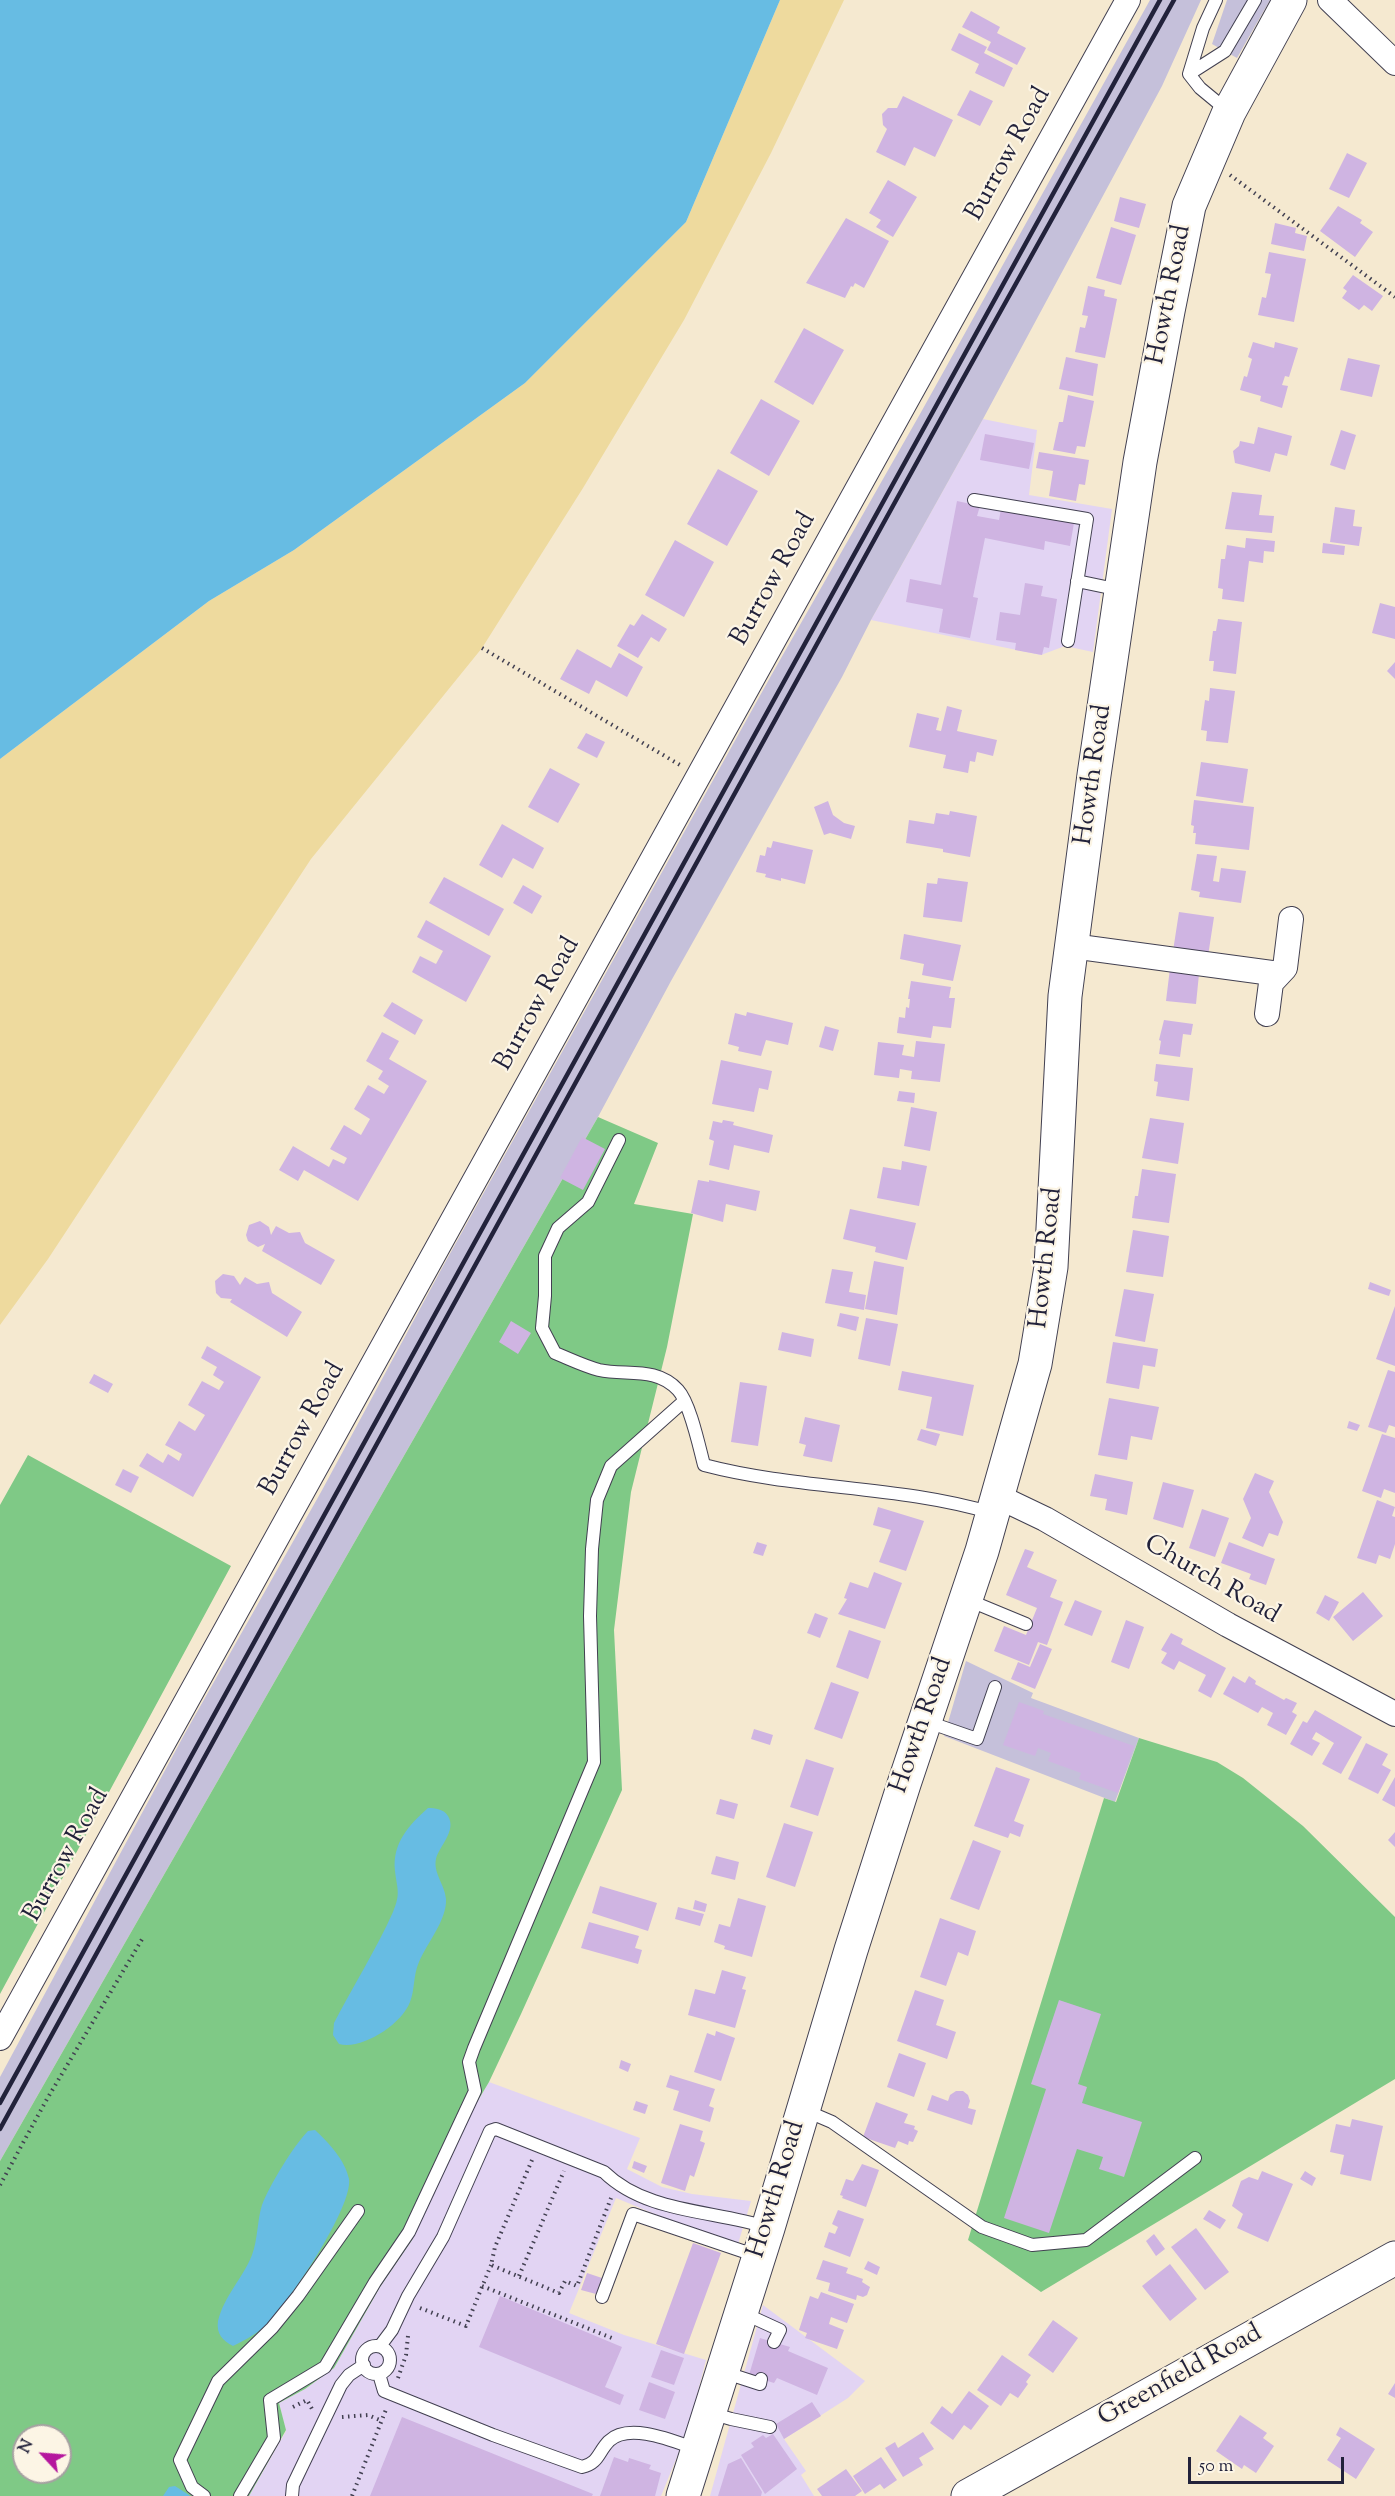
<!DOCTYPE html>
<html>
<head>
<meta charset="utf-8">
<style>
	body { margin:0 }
	#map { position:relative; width:1395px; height:2496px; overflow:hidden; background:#f5e9d0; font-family:"Sorts Mill Goudy",serif }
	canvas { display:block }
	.north { position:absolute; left:12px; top:2424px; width:60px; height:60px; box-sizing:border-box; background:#fcf5e5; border:2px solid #a5a1a1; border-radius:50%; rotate:296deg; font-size:16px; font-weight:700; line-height:24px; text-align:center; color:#22223b }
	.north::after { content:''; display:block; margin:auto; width:21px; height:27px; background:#b5179e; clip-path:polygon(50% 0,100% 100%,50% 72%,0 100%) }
	.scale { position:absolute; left:1188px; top:2457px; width:156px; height:27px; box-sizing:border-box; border:3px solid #22223b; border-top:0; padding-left:8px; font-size:18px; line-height:21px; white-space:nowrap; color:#22223b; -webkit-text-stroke:4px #fcf5e5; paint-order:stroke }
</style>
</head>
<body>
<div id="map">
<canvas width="1395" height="2496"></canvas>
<div class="north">N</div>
<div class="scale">50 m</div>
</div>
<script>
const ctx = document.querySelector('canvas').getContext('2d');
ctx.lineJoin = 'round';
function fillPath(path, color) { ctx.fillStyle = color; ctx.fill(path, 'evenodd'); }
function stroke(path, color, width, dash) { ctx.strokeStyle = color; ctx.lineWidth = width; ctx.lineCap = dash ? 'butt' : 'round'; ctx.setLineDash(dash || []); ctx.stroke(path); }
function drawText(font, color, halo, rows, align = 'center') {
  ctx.font = font + ' "Sorts Mill Goudy",serif'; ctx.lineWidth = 4.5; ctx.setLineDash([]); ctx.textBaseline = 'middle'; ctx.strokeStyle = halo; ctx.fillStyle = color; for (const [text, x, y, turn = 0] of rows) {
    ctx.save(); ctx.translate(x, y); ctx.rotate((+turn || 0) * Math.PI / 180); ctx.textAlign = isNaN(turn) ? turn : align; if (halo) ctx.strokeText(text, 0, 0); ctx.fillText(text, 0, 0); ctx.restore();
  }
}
fillPath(new Path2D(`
	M983 419 1037 430 1029 495 1112 509 1093 652 1065 646 1041 655 871 620Z
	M489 2082 640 2138 627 2169 662 2187 692 2194 751 2201 738 2244 686 2227 616 2198 569 2313 624 2335 706 2360 688 2430 661 2496H249L286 2431 279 2403 305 2389 334 2368 380 2287 412 2240 464 2124Z
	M763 2305 865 2381 848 2398 784 2439 806 2471 801 2475 814 2496H710Z`), '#e2d4f3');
fillPath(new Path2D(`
	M1150 0H1201L1162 86 983 419 871 620 842 677 671 981 598 1117 0 2161V2077L184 1735 321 1492 442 1268 772 674 920 414Z
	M1227 0H1270L1237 58 1212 44Z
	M966 1661 1033 1693 1031 1698 1139 1738 1115 1802 944 1736Z`), '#c5c0da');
fillPath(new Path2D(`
	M598 1117 658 1143 634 1204 693 1214 667 1347 631 1492 614 1630 622 1790 521 2014 489 2082 464 2124 412 2240 380 2287 334 2368 305 2389 279 2403 286 2430 249 2496H0V2161ZM24 2436H60V2472H24Z
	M28 1455 231 1566 0 1994V1505Z
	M1139 1738 1217 1762 1243 1778 1303 1826 1395 1917V2079L1041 2292 968 2240 1104 1798 1116 1802Z`), '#7fc986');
fillPath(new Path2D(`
	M780 0H844L771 153 684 320 583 488 482 648 311 859 48 1259 0 1325V759L209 601 294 550 525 383 686 222Z`), '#eeda9e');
fillPath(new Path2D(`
	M0 0H780L686 222 525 383 294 550 209 601 0 759Z
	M428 1808C435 1808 444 1809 448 1816 457 1831 439 1846 436 1859 433 1873 445 1885 446 1899 447 1920 427 1943 419 1962 413 1975 415 1990 410 2002 401 2025 362 2050 339 2044L333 2035 334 2023C353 1986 376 1950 393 1912 401 1893 397 1889 395 1871 392 1843 409 1825 428 1808Z
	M315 2130C329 2143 345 2160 349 2179 353 2207 289 2302 268 2323 259 2333 245 2340 233 2346 223 2341 216 2334 218 2321 224 2296 243 2278 252 2255 258 2239 257 2221 262 2205 269 2186 294 2145 308 2131Z
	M175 2486 189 2495 190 2496H163L169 2487Z`), '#67bce3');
fillPath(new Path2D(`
	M971 11 1000 27 997 33 1026 48 1017 65 987 50 991 42 962 27Z
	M959 33 987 47 984 53 1013 68 1004 87 975 73 979 64 951 50Z
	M970 90 993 101 980 126 957 115Z
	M903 96 953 120 935 157 914 147 905 166 876 152 887 129 883 125 882 114 888 108H897Z
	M1347 153 1367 163 1349 198 1329 189Z
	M888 180 917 197 893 237 876 227 881 220 869 213Z
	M1120 197 1146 204 1139 228 1114 221Z
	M1338 206 1362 220 1360 223 1373 232 1355 257 1320 231Z
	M846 218 889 241 864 288 855 283 853 287 851 286 845 298 806 283Z
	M1275 223 1296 228 1295 233 1307 236 1304 251 1271 244Z
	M1111 227 1136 235 1121 285 1096 278Z
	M1269 252 1306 259 1294 322 1258 315 1262 297 1266 298 1271 274 1265 273Z
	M1353 275 1383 296 1372 311 1364 305 1359 310 1342 298 1347 291 1343 288Z
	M1088 286 1105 290 1104 296 1117 299 1105 358 1075 352 1080 327 1085 328 1088 316 1082 315Z
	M804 328 844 350 813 405 774 382Z
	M1253 342 1274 348 1275 342 1298 348 1289 377 1285 376 1282 385 1288 386 1282 408 1260 401 1261 396 1240 390 1244 376 1247 377 1252 359 1248 357Z
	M1066 357 1098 364 1093 396 1059 389Z
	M1348 358 1380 365 1372 397 1340 390Z
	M1068 395 1094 401 1085 447 1077 446 1075 454 1053 450 1059 422H1063Z
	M761 399 800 421 769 476 730 453Z
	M1258 427 1292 436 1287 456 1275 453 1270 472 1235 463 1233 451 1239 446 1240 441 1254 444Z
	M1341 430 1356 435 1345 470 1330 465Z
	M985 434 1034 443 1029 469 980 460Z
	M1039 452 1089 460 1085 485 1079 484 1076 501 1049 496 1053 471 1036 468Z
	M718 469 758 491 727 546 687 524Z
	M1232 492 1262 495 1259 515 1274 516 1272 533 1225 529Z
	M957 501 980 506 977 516 999 520 1001 509 1074 523 1070 546 1045 541 1044 550 985 538 973 597 978 598 970 638 939 632 943 609 906 602 910 579 941 585Z
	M1335 507 1355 510 1353 526 1362 527 1359 546 1330 542Z
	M1246 538 1275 541 1274 552 1264 551 1263 563 1249 561 1244 602 1222 599 1223 589 1218 588 1221 559H1225L1227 545 1245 548Z
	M675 540 714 562 684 617 645 595Z
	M1323 543 1345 546 1344 555 1322 553Z
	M1025 583 1043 586 1041 596 1057 599 1049 648 1044 647 1042 655 1015 650 1016 643 996 640 1000 612 1020 615Z
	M1380 603 1395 607V639L1372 633Z
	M642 614 667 629 659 642 651 637 638 658 617 646 630 624 634 626Z
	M1218 619 1242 622 1236 674 1213 671 1214 661H1209L1213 631H1216Z
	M577 649 611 668 619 653 643 667 627 697 596 680 589 694 560 679Z
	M1395 662V679L1387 671Z
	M1210 688 1235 691 1228 743 1206 741 1207 731 1201 730 1205 700 1209 701Z
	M947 706 962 710 957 731 997 740 993 756 977 752 975 762 970 761 968 773 943 768 946 755 909 747 917 713 939 718 936 730 941 731Z
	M586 733 605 742 597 758 577 748Z
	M1201 762 1248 769 1243 803 1196 796Z
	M550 768 580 784 558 823 528 807Z
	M1194 800 1254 807 1249 850 1195 844 1196 833H1193L1194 826 1191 825Z
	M828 801 833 815 844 823 855 826 851 839 830 833 824 835 814 807Z
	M950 811 977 816 970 857 943 852V849L906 843 909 820 934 824 936 813 949 815Z
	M502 824 544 848 533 869 513 858 502 878 479 865Z
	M773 841 813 850 805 884 781 878V881L765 877 766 874 756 872 760 855 765 856 767 847 771 848Z
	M1197 854 1217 856 1213 881 1219 882 1221 868 1246 871 1241 903 1199 897 1200 892 1191 890Z
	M444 877 504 909 489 936 429 903Z
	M938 878 968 882 962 922 923 917 927 883 937 884Z
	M523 885 542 896 532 914 513 903Z
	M1179 912 1214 917 1208 956 1173 951Z
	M426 920 491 956 466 1002 412 972 420 956 436 964 443 951 417 937Z
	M904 934 961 945 953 981 922 975 924 964 900 959Z
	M1171 960 1200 964 1196 1004 1166 1001Z
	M911 981 951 987 949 998H955L951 1028 933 1026 931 1038 897 1033 899 1017 905 1018 906 1007 909 1008 910 999H908Z
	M392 1002 423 1020 415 1035 383 1016Z
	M747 1012 793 1023 788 1045 766 1040 761 1056 738 1051 739 1047 728 1044 735 1013 746 1016Z
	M1164 1020 1193 1024 1191 1035 1183 1034 1180 1057 1159 1054 1161 1041 1159 1040Z
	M825 1026 839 1030 833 1051 819 1047Z
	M382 1032 399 1041 389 1059 427 1081 358 1201 304 1170 298 1181 279 1170 293 1146 329 1167 333 1159 344 1164 347 1158 330 1149 344 1125 361 1135 370 1119 354 1109 368 1085 384 1094 389 1086 378 1079 383 1071 366 1061Z
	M916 1041 945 1044 940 1082 911 1079 912 1071 900 1069 899 1078 874 1075 878 1042 904 1045 902 1055 914 1057Z
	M721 1060 772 1071 768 1090 759 1088 754 1112 712 1104Z
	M1156 1064 1193 1068 1189 1101 1156 1096 1158 1082 1154 1081Z
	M899 1091 915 1093 914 1103 897 1101Z
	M911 1107 937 1112 930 1151 904 1146Z
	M1150 1118 1184 1123 1178 1164 1142 1158Z
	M723 1120 734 1122 733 1125 773 1135 769 1153 734 1145 729 1170 709 1165 714 1141 709 1139 713 1121 722 1123Z
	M582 1137 605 1149 583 1190 560 1178Z
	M902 1161 927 1166 919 1206 877 1198 883 1167 901 1170Z
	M1142 1169 1176 1174 1169 1223 1132 1218 1135 1196H1138Z
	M698 1180 709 1182V1180L760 1191 756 1211 726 1204 723 1222 691 1213Z
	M850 1209 916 1223 907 1260 875 1252 876 1247 843 1239Z
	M260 1221 269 1227 271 1235 276 1226 289 1233 300 1232 305 1243 335 1260 321 1285 262 1251 265 1244 258 1247 248 1241 246 1235 249 1225Z
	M1133 1230 1169 1236 1163 1277 1126 1272Z
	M874 1261 904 1267 897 1315 865 1309Z
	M832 1269 853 1272 849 1292 866 1295 864 1310 825 1303Z
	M223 1274 234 1276 240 1285 245 1277 257 1284 269 1282 272 1293 302 1312 287 1337 230 1302 232 1299 221 1298 216 1293 215 1281Z
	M1370 1282 1391 1290 1389 1296 1368 1289Z
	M1124 1289 1154 1294 1145 1342 1115 1336Z
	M1395 1306V1366L1376 1359Z
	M840 1313 859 1317 856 1331 837 1326Z
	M866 1318 898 1324 890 1366 858 1359Z
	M511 1321 531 1333 518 1354 499 1342Z
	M782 1332 814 1339 811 1357 778 1350Z
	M1113 1342 1158 1349 1155 1367 1143 1365 1139 1389 1106 1383Z
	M207 1346 261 1377 193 1497 139 1466 147 1453 163 1463 168 1454 179 1461 182 1454 165 1445 179 1421 195 1431 205 1415 188 1405 202 1381 219 1390 224 1382 213 1375 217 1367 201 1358Z
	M1388 1370 1395 1372V1427L1389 1425 1386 1433 1368 1427Z
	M902 1371 974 1385 963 1436 926 1428 932 1397 898 1390Z
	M94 1374 113 1384 108 1393 89 1383Z
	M740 1382 767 1386 758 1446 731 1442Z
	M1109 1398 1159 1407 1152 1440 1131 1436 1127 1460 1098 1455Z
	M805 1417 840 1425 832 1462 803 1456 806 1445 799 1443Z
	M1349 1421 1360 1425 1357 1431 1347 1428Z
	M921 1429 940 1434 936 1446 917 1440Z
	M1382 1434 1395 1438V1493L1384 1489 1381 1498 1362 1491Z
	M123 1469 139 1477 131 1493 115 1485Z
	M1255 1473 1274 1481 1269 1492 1283 1522 1278 1536 1269 1533 1263 1547 1242 1538 1251 1518 1243 1499Z
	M1095 1474 1133 1482 1127 1515 1105 1510 1107 1499 1090 1496Z
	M1163 1482 1194 1490 1183 1528 1153 1519Z
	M1377 1500 1395 1507 1392 1516 1395 1517V1544L1390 1559 1379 1555 1376 1564 1357 1558Z
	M878 1507 924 1521 906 1571 879 1562 891 1530 873 1525Z
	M1202 1509 1229 1518 1215 1557 1189 1548Z
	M757 1542 767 1545 763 1556 753 1553Z
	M1229 1542 1275 1559 1266 1585 1249 1579 1251 1574 1221 1563Z
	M1025 1549 1034 1552 1027 1567 1057 1580 1050 1597 1063 1602 1047 1645 1038 1642 1029 1665 994 1651 1004 1626 1026 1635 1037 1608 1006 1595Z
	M874 1572 902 1583 885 1629 838 1614 847 1599 844 1598 850 1582 868 1588Z
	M1363 1592 1383 1616 1353 1641 1333 1617Z
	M1325 1595 1339 1602 1329 1621 1316 1613Z
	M1075 1600 1102 1611 1092 1636 1064 1625Z
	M815 1613 828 1618 820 1638 807 1633Z
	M1126 1620 1144 1627 1129 1669 1111 1662Z
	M849 1630 881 1641 868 1679 836 1667Z
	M1171 1633 1183 1639 1181 1644 1226 1668 1211 1698 1198 1691 1206 1675 1179 1661 1174 1670 1161 1663 1167 1653 1161 1650Z
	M1040 1644 1052 1649 1035 1689 1011 1679 1018 1662 1030 1667Z
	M1233 1676 1245 1683 1249 1676 1256 1681 1255 1684 1284 1700 1286 1698 1297 1703 1292 1712 1297 1715 1286 1735 1267 1725 1273 1713 1262 1707 1258 1713 1223 1694Z
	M831 1682 859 1692 842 1739 814 1729Z
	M1019 1702 1044 1711 1043 1714 1134 1746 1118 1793 1079 1779 1081 1773 1048 1761 1051 1753 1038 1748 1035 1756 1003 1745Z
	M1315 1710 1362 1737 1341 1774 1322 1764 1334 1743 1316 1732 1312 1739 1320 1743 1312 1756 1290 1744 1303 1721 1307 1723Z
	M754 1729 773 1735 770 1745 751 1739Z
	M1366 1743 1388 1754 1382 1765 1391 1770 1378 1794 1348 1779Z
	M806 1759 834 1768 818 1816 790 1807Z
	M996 1767 1030 1779 1014 1821 1024 1825 1020 1837 1010 1833 1008 1838 974 1826Z
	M1395 1777V1807L1382 1800Z
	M720 1799 738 1804 734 1819 716 1814Z
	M784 1823 813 1832 795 1887 766 1877Z
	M1395 1832V1847L1388 1840Z
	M973 1840 1001 1851 979 1910 950 1899Z
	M716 1856 739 1862 735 1880 711 1874Z
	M600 1886 657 1903 648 1931 592 1913Z
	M738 1898 766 1906 752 1957 724 1949 725 1946 714 1942 719 1924 730 1927Z
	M695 1900 707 1904 705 1912 693 1909Z
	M678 1907 704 1914 700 1926 675 1919Z
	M940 1918 976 1931 968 1956 958 1952 946 1986 920 1977Z
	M589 1922 639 1936 635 1948 642 1950 638 1964 581 1948Z
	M722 1970 746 1977 742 1989 746 1990 735 2028 688 2015 695 1989 715 1994Z
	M915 1990 944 2000 936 2025 956 2032 947 2059 897 2041Z
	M1059 2000 1101 2014 1078 2084 1087 2087 1082 2103 1142 2122 1124 2177 1099 2169 1103 2157 1077 2149 1049 2233 1004 2218 1046 2089 1031 2084Z
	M716 2031 735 2038 721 2081 694 2072 707 2033 715 2036Z
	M899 2053 926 2063 914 2097 887 2087Z
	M621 2060 631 2064 628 2072 619 2068Z
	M670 2075 715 2089 709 2106 714 2108 710 2122 673 2110 679 2091 666 2087Z
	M956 2091H963L968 2095 970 2101 968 2108 976 2110 972 2125 927 2110 932 2095 948 2101 950 2095Z
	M636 2101 648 2105 645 2114 633 2110Z
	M876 2102 908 2114 904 2123 915 2126 914 2129 918 2131 913 2142 909 2141 908 2145 898 2141 895 2148 863 2137Z
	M1352 2119 1383 2126 1371 2181 1340 2174 1344 2155 1330 2152 1336 2124 1350 2127Z
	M680 2124 703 2131 700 2141 705 2143 694 2177 690 2175 685 2191 661 2183Z
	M634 2161 647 2166 644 2173 632 2168Z
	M862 2164 879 2170 866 2207 842 2198 843 2196 840 2195 846 2179 853 2181Z
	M1262 2171 1293 2184 1268 2242 1237 2228 1243 2214 1232 2206 1241 2181 1249 2177 1258 2180Z
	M1305 2171 1316 2178 1312 2186 1300 2179Z
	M838 2210 864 2219 850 2257 824 2247 829 2232 835 2234 838 2227 832 2224Z
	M1209 2210 1226 2220 1220 2229 1203 2219Z
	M1196 2228 1229 2272 1205 2290 1171 2247Z
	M1154 2234 1165 2249 1156 2256 1146 2241Z
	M693 2243 721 2253 684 2354 656 2344Z
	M823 2260 848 2268 846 2273 863 2279 862 2282 870 2287 867 2295 863 2297 857 2295 856 2300 828 2291 830 2283 816 2279Z
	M868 2261 880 2267 877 2275 864 2269Z
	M1170 2264 1197 2299 1170 2321 1142 2286Z
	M587 2273 602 2278 596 2294 581 2290Z
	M821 2292 854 2304 847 2323 831 2317 829 2324 844 2330 837 2349 805 2338 807 2333 799 2330 810 2296 818 2299Z
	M500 2296 622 2347 605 2387 624 2395 620 2405 479 2347Z
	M1053 2320 1078 2338 1053 2373 1028 2355Z
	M760 2338 790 2347 788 2351 828 2368 817 2395 777 2378 774 2383 749 2375Z
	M661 2350 684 2358 674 2385 651 2377Z
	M1002 2355 1031 2375 1026 2382 1028 2384 1018 2398 1010 2393 1001 2406 977 2390Z
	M649 2382 675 2392 665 2419 639 2410Z
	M1395 2383V2398L1388 2394Z
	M969 2391 989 2406 971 2430 964 2425 953 2440 930 2423 942 2406 952 2414Z
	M812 2402 821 2416 784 2439 776 2424Z
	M1240 2415 1267 2433 1263 2438 1274 2446 1256 2473 1244 2465 1242 2469 1216 2451Z
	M402 2417 593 2494 592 2496H370Z
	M1340 2427 1375 2449 1356 2479 1327 2460 1341 2438 1336 2435Z
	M923 2432 934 2449 919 2458 923 2465 903 2477 885 2448 895 2442 898 2448Z
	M773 2434 797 2469 765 2494 741 2455 754 2447 751 2443 763 2435 766 2438Z
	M614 2457 628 2462 629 2458 651 2465 649 2469 661 2473 655 2496H600Z
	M881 2457 897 2480 884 2489 880 2484 865 2494 853 2476Z
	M741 2458 762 2492 761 2496H718L728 2464Z
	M846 2469 862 2491 855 2496H822L817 2489Z`), '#cfb4e2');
const service = new Path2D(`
	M1216 0 1203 28 1189 74 1200 88 1229 112
	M1189 74 1225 51 1255 0
	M974 500 1087 519 1068 641
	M1077 581 1120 590
	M619 1140 588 1202 558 1228 545 1256V1296L542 1328 555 1353C570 1359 584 1366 599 1370 626 1376 656 1366 678 1390 690 1403 699 1446 704 1465 799 1490 898 1485 992 1513
	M968 1600 1026 1624
	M925 1721 977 1739 995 1687
	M804 2110 832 2122 982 2227 1032 2245 1086 2240 1195 2158
	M602 2297 633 2214 757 2256
	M743 2313 780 2330 774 2342
	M380 2346 392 2330 408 2296 443 2237 490 2131 496 2129 604 2172C646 2213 712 2210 766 2227
	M362 2360a14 14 0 1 1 28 0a14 14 0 1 1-28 0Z
	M723 2372 760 2384 761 2379
	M379 2374 384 2391 493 2435 582 2467C599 2463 598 2452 609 2441 629 2422 673 2441 696 2449
	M711 2413 731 2419 770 2427
	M204 2496 192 2487 180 2460 218 2381 272 2328 298 2296 358 2211
	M240 2496 274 2438 270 2400 325 2367 375 2282 409 2232 475 2091 469 2062 474 2048 594 1762 590 1616 592 1549 597 1500 611 1466 683 1402
	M292 2496 293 2485 341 2385 349 2375 364 2365`);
const minor = new Path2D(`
	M1330 0 1395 63
	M1072 946 1279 974
	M1267 1014 1271 983 1285 968 1291 919
	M999 1497 1045 1519 1228 1625 1395 1714
	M0 2038 1128 0`);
const secondary = new Path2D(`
	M683 2496 768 2228 851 1950 904 1784 982 1551 1035 1364 1051 1267 1065 996 1094 775 1140 462 1168 311 1189 206 1229 112 1290 0
	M968 2496 1395 2258`);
stroke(service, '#424051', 14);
stroke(minor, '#424051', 26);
stroke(secondary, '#424051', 35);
stroke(new Path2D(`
	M1230 175 1395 297
	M482 648 680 765
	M532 2160 495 2247 491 2265 559 2293 565 2281 577 2286 611 2198
	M0 2185 47 2099 144 1936
	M519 2276 564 2171
	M482 2286 612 2338
	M420 2308 466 2326 491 2265
	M398 2378 406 2355 408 2336
	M293 2407 307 2400 312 2409
	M342 2417 368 2415 382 2421
	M352 2496 387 2407`), '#424051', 4, [1.5, 4.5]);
stroke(service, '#fff', 12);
stroke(minor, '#fff', 24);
stroke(secondary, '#fff', 33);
stroke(new Path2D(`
	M0 2103 1160 0
	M0 2129 960 384 1174 0`), '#22223b', 4.5);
drawText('26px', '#22223b', '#fcf5e5', [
	["Burrow Road",1010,155,-61],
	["Howth Road",1171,295,-79],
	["Burrow Road",775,580,-61],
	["Howth Road",1095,775,-82],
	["Burrow Road",539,1005,-61],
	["Howth Road",1048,1258,-84],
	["Burrow Road",304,1430,-61],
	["Church Road",1211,1581,30],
	["Howth Road",923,1726,-71],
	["Burrow Road",68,1856,-61],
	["Howth Road",778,2190,-73],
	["Greenfield Road",1181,2377,-29]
]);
</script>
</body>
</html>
